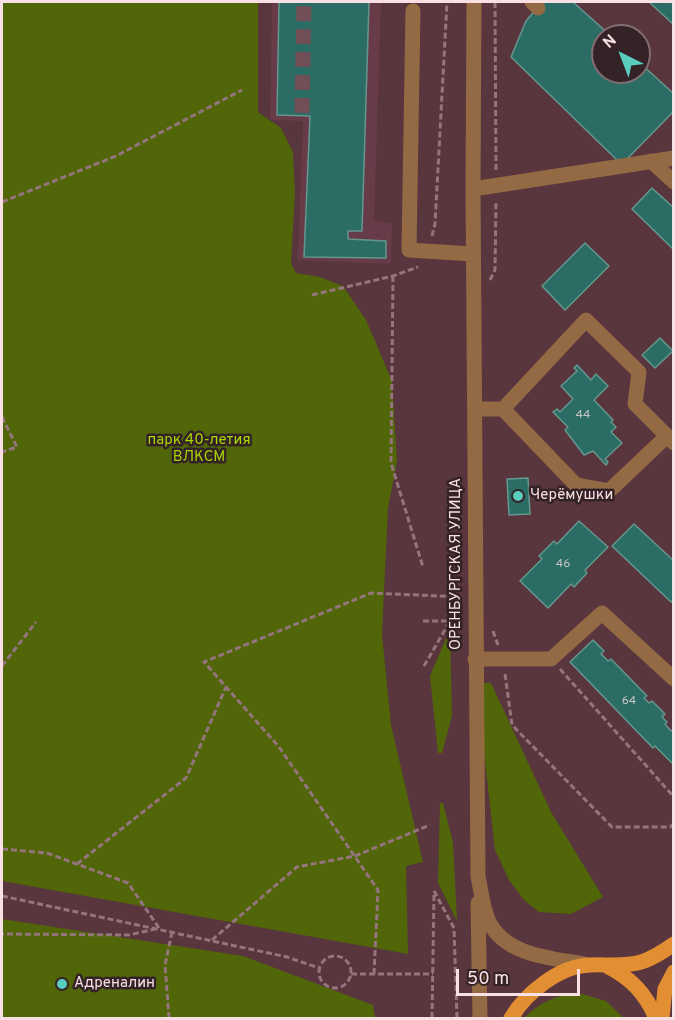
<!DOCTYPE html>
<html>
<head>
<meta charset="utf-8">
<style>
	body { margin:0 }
	#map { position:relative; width:675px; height:1020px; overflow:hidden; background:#59353e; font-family:Overpass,sans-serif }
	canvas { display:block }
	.frame { position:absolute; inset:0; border:3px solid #f8e0e5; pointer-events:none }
	.north { position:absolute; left:591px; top:24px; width:60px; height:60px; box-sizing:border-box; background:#332226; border:2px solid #826e72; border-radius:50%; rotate:318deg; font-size:16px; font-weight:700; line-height:24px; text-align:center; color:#f8e0e5 }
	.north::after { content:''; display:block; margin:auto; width:21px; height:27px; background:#59cebe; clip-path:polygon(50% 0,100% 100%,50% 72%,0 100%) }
	.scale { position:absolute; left:456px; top:969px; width:124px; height:27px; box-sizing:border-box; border:3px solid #f8e0e5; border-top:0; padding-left:8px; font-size:18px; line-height:21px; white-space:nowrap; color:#f8e0e5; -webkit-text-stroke:4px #332226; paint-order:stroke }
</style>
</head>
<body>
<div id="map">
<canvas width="675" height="1020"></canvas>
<div class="frame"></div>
<div class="north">N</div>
<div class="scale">50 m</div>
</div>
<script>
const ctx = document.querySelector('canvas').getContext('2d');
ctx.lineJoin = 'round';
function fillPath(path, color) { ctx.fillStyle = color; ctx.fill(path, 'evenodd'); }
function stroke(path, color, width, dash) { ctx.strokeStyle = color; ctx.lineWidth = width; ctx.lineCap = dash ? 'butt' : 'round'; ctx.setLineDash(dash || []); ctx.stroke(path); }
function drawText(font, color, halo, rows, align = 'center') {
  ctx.font = font + ' Overpass,sans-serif'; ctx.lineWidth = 5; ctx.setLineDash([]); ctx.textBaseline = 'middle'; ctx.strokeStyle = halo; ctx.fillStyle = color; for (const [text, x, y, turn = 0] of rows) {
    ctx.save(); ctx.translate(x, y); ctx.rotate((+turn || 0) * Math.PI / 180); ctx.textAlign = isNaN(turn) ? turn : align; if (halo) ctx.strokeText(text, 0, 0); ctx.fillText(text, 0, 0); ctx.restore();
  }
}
fillPath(new Path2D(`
	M272 2H381L374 221 392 223 391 264 298 260 303 121 270 120Z`), '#673b47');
fillPath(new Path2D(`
	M2 2H258V112L281 128 293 152 295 194 291 263 296 273 320 277 343 286 366 320 392 381 397 461 388 508 382 634 391 725 423 862 406 866 408 954 2 881Z
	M450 629 452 716 442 753H438L430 676Z
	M481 683H491L551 812 603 897 571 914 539 912 524 900 509 880 495 850 477 689Z
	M440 803H443L453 843 457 921 438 883Z
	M2 919 243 956 373 1005 375 1018H2Z
	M579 993 606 1001 624 1018H524C540 1002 556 995 579 993Z`), '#506608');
const building = new Path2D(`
	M279 2H369L362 231H348V239L386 241V258L304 257 310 116 277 115Z
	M542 2H573L611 36H603V72H639V62L674 94V111L627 159 618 161 511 57 526 21Z
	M649 2H674V25Z
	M652 188 674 208V250L632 209Z
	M585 243 609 266 565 310 542 286Z
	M660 338 673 351 655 368 642 355Z
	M577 365 591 380 596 374 608 386 594 400 613 420 611 422 616 427 611 432 622 443 605 459 608 462 606 465 593 451 584 455 565 430 568 427 553 412 557 409 560 412 573 399 561 386 577 371 574 368Z
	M528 478 530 514 509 515 507 479Z
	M579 521 608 547 585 570 587 573 574 587 571 584 548 608 520 581 542 559 539 556 554 541 557 544Z
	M634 524 674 561V599L671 602 612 546Z
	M593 640 604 651 601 654 608 661 611 659 647 696 644 698 649 703 652 701 665 714 662 717 667 722 665 724 671 731 674 729V765L655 746 653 748 570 662Z`);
fillPath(building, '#2b6d64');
stroke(building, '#66978f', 1.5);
stroke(new Path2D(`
	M302 113 304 2`), '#714f57', 15, [15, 8]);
stroke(new Path2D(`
	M495 2 496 171
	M2 202 116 156 242 90
	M432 236 435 224 447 2
	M393 276 391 463 423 567
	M490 280 495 270 496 201
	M312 295 393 276 418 267
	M2 417 17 447 2 452
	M423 621H454
	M493 631 498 645
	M2 666 36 622
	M424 666 450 621
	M560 669 674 797
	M505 674 512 725 612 827H670L674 824
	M2 849 47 853 128 883 159 928 129 935 2 934
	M77 864 186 778 226 687
	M434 891 454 928 457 1018
	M2 896 287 957 319 968
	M212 940 297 867 355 856 430 825
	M319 972a16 16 0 1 1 32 0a16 16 0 1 1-32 0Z
	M351 974H433
	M374 974 378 890 279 747 204 662 371 593 462 597
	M169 1018 165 965 172 932
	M432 1018 434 893`), '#95757d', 3, [6, 3]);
stroke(new Path2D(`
	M474 2 473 189 478 876C481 891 483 909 489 922 507 957 554 958 589 965
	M532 2 538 8
	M413 11 409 250 473 254
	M651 161 674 182
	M473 189 674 158
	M475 409H503L576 485 609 491 667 436
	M503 409 586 320 639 372 635 404 674 443
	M475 659H551L602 613 674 679
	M478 903 480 1018`), '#936a43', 15);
stroke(new Path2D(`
	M607 966C632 979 645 993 656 1018
	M511 1018C526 993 559 966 590 965 606 964 624 967 641 962 652 959 664 951 674 944
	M662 1018 665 989 674 972`), '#e28e32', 15);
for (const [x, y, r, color] of [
	[518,496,6,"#59cebe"],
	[62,984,6,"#59cebe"]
]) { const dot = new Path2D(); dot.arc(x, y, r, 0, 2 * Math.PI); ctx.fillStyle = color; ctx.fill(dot); stroke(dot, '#332226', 2); }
drawText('12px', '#c5c3c5', null, [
	["44",583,416],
	["46",563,565],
	["64",629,702]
]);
drawText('15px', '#a8d402', '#332226', [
	["парк 40-летия",199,441],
	["ВЛКСМ",199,458]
]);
drawText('15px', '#f8e0e5', '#332226', [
	["Черёмушки",530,496],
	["Адреналин",74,984]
], 'left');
drawText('15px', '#f8e0e5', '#332226', [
	["ОРЕНБУРГСКАЯ УЛИЦА",457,564,-90]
]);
</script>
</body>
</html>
